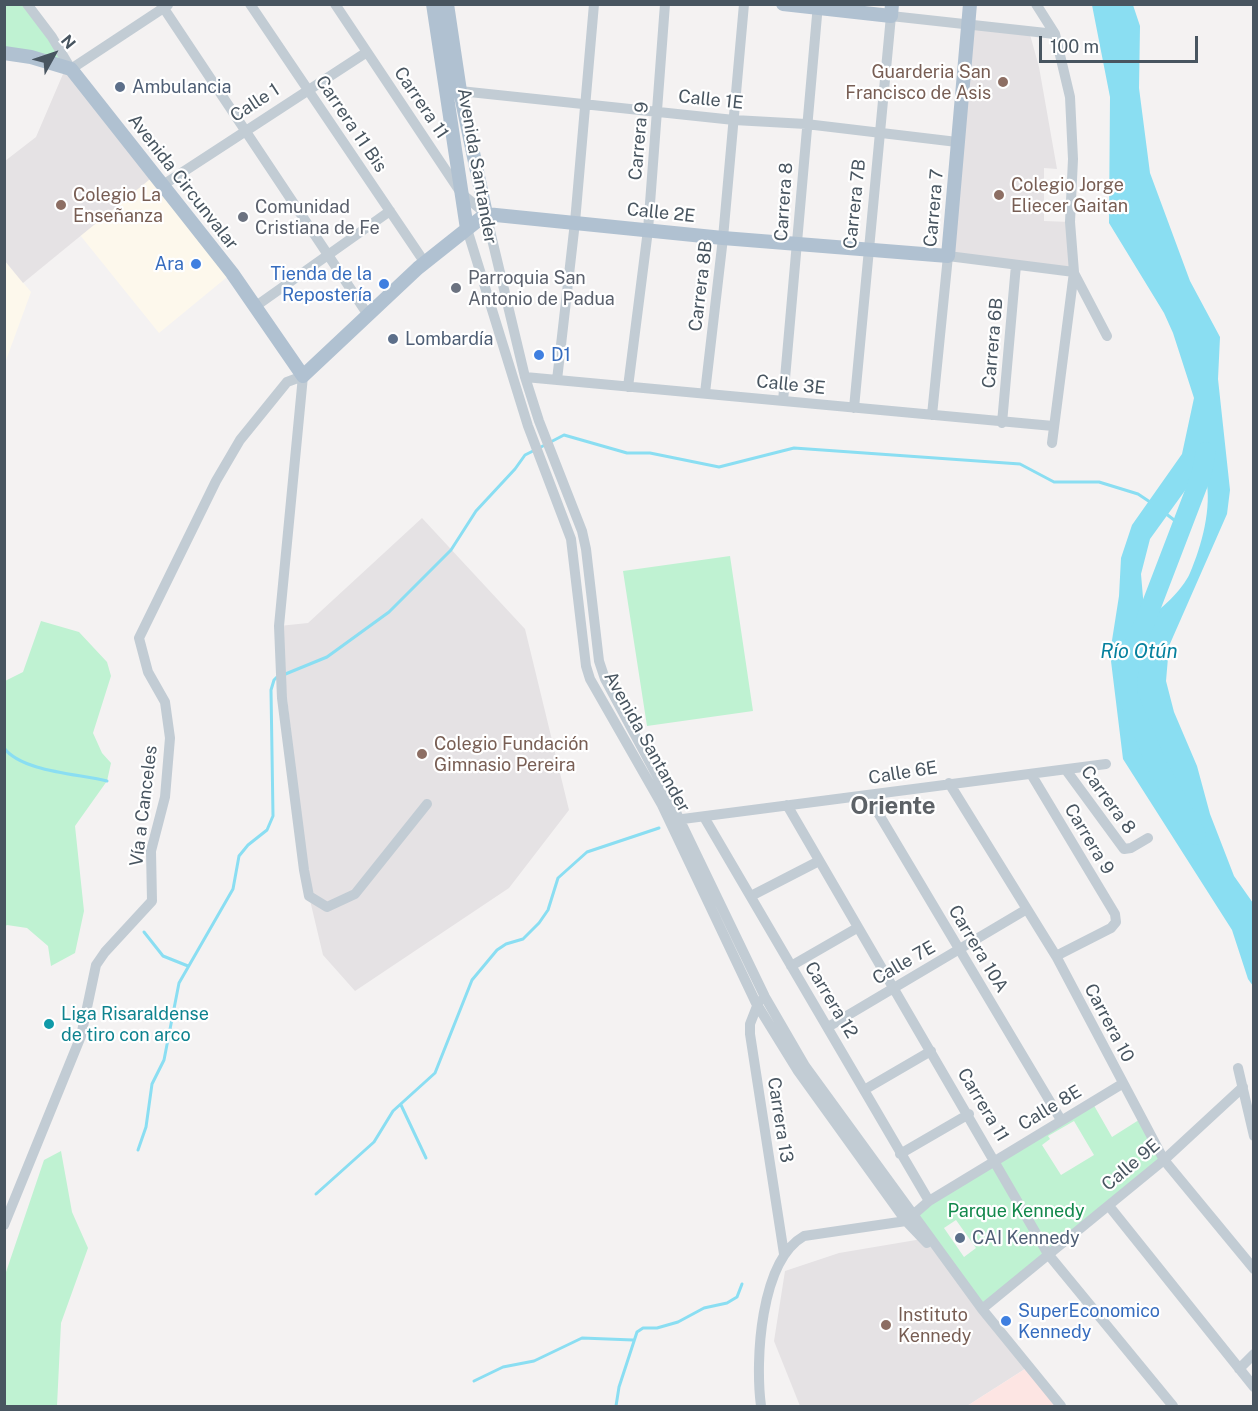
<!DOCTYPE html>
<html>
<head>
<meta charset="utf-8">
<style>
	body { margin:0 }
	#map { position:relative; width:1258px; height:1411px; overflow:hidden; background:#f4f2f2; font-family:"Public Sans",sans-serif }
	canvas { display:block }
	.frame { position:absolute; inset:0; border:6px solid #485560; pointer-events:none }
	.north { position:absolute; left:24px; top:24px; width:60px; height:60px; -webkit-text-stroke:4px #fff; paint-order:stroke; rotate:50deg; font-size:16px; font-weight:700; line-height:24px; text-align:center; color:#485560 }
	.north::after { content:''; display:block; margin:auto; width:21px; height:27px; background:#485560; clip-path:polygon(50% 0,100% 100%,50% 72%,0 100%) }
	.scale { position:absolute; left:1039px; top:36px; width:159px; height:27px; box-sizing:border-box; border:3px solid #485560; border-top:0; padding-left:8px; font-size:18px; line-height:21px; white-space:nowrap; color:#485560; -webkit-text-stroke:4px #fff; paint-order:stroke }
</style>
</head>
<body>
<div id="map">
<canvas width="1258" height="1411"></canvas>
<div class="frame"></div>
<div class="north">N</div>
<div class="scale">100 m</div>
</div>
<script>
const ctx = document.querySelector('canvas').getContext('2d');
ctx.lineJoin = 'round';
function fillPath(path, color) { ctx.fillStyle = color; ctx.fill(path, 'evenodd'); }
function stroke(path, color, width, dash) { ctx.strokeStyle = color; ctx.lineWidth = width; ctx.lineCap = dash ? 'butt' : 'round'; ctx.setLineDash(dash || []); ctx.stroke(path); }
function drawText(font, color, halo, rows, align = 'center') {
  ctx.font = font + ' "Public Sans",sans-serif'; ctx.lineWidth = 4.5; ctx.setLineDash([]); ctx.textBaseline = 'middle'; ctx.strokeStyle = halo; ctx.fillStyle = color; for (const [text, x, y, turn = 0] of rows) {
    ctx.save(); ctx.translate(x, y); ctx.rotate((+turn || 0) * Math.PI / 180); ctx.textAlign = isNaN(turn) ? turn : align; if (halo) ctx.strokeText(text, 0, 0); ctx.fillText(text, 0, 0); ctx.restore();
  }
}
fillPath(new Path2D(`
	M155 175 232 273 159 333 80 235Z
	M5 261 31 292 5 363Z`), '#fdf8ec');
fillPath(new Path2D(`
	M970 24 1029 31 1039 67 1057 169 1044 168V221L1070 222 1074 272 948 256Z
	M66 67 155 175 23 283 5 261V161L36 137Z
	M422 518 525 629 569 810 509 888 355 991 323 955 309 896 279 626 308 623Z
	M922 1239 943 1258 1028 1367 967 1406H800L774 1341 785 1271 839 1253Z`), '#e5e2e4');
fillPath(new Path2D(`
	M1028 1367 1061 1406H967Z`), '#fde5e3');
fillPath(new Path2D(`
	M5 5H27L71 69 5 53Z
	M730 556 753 711 647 726 623 571Z
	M41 621 79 632 107 662 111 676 93 733 102 753 111 763 107 781 75 826 84 911 75 953 51 966 48 946 27 928 7 925 4 927 5 681 23 672Z
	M1092 1102 1112 1137 1142 1118 1164 1160 982 1309 912 1216ZM1074 1121 1094 1155 1061 1175 1042 1145 1050 1139 1048 1136ZM956 1220 976 1248 964 1257 944 1228Z
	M61 1151 72 1212 88 1248 61 1323 57 1406H5V1275L44 1160Z`), '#bff2d2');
fillPath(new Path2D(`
	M1092 5H1133L1140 26 1139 88 1150 173 1190 281 1220 337 1218 379 1230 490 1227 514 1169 646 1166 681 1174 712 1197 766 1210 814 1234 876 1253 903V986L1248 979 1232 930 1123 759 1110 653 1119 596 1121 558 1132 525 1182 454 1194 398 1173 333 1164 313 1109 223 1110 97ZM1197 474 1206 478C1212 508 1202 545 1190 573 1182 591 1160 610 1145 621L1141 574 1150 539ZM1129 694C1141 713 1183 794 1182 813L1175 811C1152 775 1133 738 1126 696Z`), '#8adef2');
stroke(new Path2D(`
	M539 448 564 435 627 453H650L719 467 794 448 1020 464 1054 482H1099L1138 494 1150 502
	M1165 513 1182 526
	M283 675 327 657 389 612 451 550 476 511 515 469 525 455 533 451
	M4 748C22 772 80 774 107 781
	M144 932 163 956 188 966
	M401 1105 426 1158
	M138 1150 146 1127 152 1084 164 1060 179 983 233 889 239 856 248 845 267 830 273 816 271 690 274 680 277 677
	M316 1194 374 1142 393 1111 435 1073 472 980 497 950 506 944 523 939 539 923 548 910 558 878 587 852 659 828
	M474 1381 503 1367 534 1361 582 1338 633 1340
	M616 1406 619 1387 637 1332 643 1328H657L678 1322 704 1308 727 1303 737 1297 742 1284`), '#8adef2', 3);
stroke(new Path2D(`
	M1196 835 1158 767 1127 694 1129 656 1145 622 1201 476 1206 452`), '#8adef2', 20);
stroke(new Path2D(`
	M27 4 52 37 71 69 168 5
	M161 4 368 315
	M250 4 425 263
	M335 4 461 193 486 214 525 377 539 421 582 531 586 549 599 661 605 679 672 804 765 997 805 1066 982 1309 1061 1406
	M1036 4 1055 34 1070 97 1073 159 1070 222 1074 272 1052 443
	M460 91 734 120 806 124 957 142
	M163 185 367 52
	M467 229 528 426 571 539 586 666 590 679 662 805 756 1003 798 1071 906 1221 927 1243
	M1074 273 1107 336
	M256 306 390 211
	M525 377 1053 426
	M557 380 575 222 594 4
	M628 387 648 230 665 4
	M705 393 723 238 744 4
	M783 401 818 4
	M854 408 891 16 1055 34
	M932 415 948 256 1074 272
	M1002 423 1016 265
	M1066 770 1124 849 1131 848 1148 838
	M1031 774 1115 914 1116 922 1111 928 1056 956
	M949 783 1056 956 1164 1160 1254 1269
	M868 796 1061 1120
	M787 805 1048 1254 1173 1406
	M704 817 929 1201
	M675 820 1106 764
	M751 896 819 861
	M791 966 857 928
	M759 1001 750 1024V1034L784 1254
	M828 1027 1027 909
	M1238 1068 1254 1136
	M864 1090 931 1051
	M900 1154 969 1114
	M1109 1206 1254 1387
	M4 1225 81 1036 96 965 105 952 152 901 151 851 165 797 170 738 165 702 148 672 139 638 216 481 240 440 287 382 303 376 279 626 282 698 304 870 309 896 327 907 355 894 427 804
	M982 1309 1164 1160 1243 1087
	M1239 1369 1254 1354
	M761 1406C755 1361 760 1261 804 1236L906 1221 929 1201 1122 1084`), '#c2ccd4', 10);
stroke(new Path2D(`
	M433 4 467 229
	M447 4 460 91 486 214
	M783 4 891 16 892 4
	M4 53 31 57 71 69 232 273 303 376 418 268 486 214 723 238 948 256 970 4`), '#b0c1d1', 14);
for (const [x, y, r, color] of [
	[1003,82,6,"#8d6e63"],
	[120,87,6,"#5c6f8a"],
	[999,195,6,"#8d6e63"],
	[61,205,6,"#8d6e63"],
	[243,217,6,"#6b7280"],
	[196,264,6,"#3f7fe0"],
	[384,284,6,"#3f7fe0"],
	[456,288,6,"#6b7280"],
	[393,339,6,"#5c6f8a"],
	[539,355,6,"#3f7fe0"],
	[422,754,6,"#8d6e63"],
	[49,1024,6,"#0f9aa8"],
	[960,1238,6,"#5c6f8a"],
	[1006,1321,6,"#3f7fe0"],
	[886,1325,6,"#8d6e63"]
]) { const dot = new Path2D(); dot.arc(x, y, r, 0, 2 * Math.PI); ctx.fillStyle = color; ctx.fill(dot); stroke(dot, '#fff', 2); }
drawText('18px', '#785e54', '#fff', [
	["Guarderia San",991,72,"right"],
	["Francisco de Asis",991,93,"right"],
	["Colegio Jorge",1011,185],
	["Eliecer Gaitan",1011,206],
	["Colegio La",73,195],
	["Enseñanza",73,216],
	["Colegio Fundación",434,744],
	["Gimnasio Pereira",434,765],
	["Instituto",898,1315],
	["Kennedy",898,1336]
], 'left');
drawText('18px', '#4e5e75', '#fff', [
	["Ambulancia",132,87],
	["Lombardía",405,339],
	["CAI Kennedy",972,1238]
], 'left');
drawText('18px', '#485560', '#fff', [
	["Calle 1E",711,100,6],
	["Calle 1",255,103,-33],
	["Carrera 11",421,103,56],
	["Carrera 11 Bis",351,124,56],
	["Carrera 9",639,141,-85],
	["Avenida Santander",477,166,80],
	["Avenida Circunvalar",183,182,52],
	["Carrera 8",784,202,-86],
	["Carrera 7B",855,204,-84],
	["Carrera 7",934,208,-85],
	["Calle 2E",661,213,6],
	["Carrera 8B",701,286,-83],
	["Carrera 6B",993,343,-85],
	["Calle 3E",791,385,6],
	["Avenida Santander",647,742,61],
	["Calle 6E",903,773,-9],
	["Carrera 8",1108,800,54],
	["Vía a Canceles",144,806,-83],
	["Carrera 9",1089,839,59],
	["Carrera 10A",978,949,59],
	["Calle 7E",904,963,-30],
	["Carrera 12",831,1000,59],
	["Carrera 10",1109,1023,62],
	["Carrera 11",983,1105,59],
	["Calle 8E",1050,1108,-31],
	["Carrera 13",780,1120,81],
	["Calle 9E",1131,1165,-40]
]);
drawText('18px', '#5b616d', '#fff', [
	["Comunidad",255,207],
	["Cristiana de Fe",255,228],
	["Parroquia San",468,278],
	["Antonio de Padua",468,299]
], 'left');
drawText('18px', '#366cbe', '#fff', [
	["Ara",184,264],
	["Tienda de la",372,274],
	["Repostería",372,295],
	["D1",551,355,"left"],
	["SuperEconomico",1018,1311,"left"],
	["Kennedy",1018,1332,"left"]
], 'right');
drawText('18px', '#0d838f', '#fff', [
	["Liga Risaraldense",61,1014],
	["de tiro con arco",61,1035]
], 'left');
drawText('18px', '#12884b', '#fff', [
	["Parque Kennedy",1016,1211]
]);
drawText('italic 20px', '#06819e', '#fff', [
	["Río Otún",1139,652]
]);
drawText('bold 24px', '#5d6267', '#fff', [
	["Oriente",893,807]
]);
</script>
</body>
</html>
